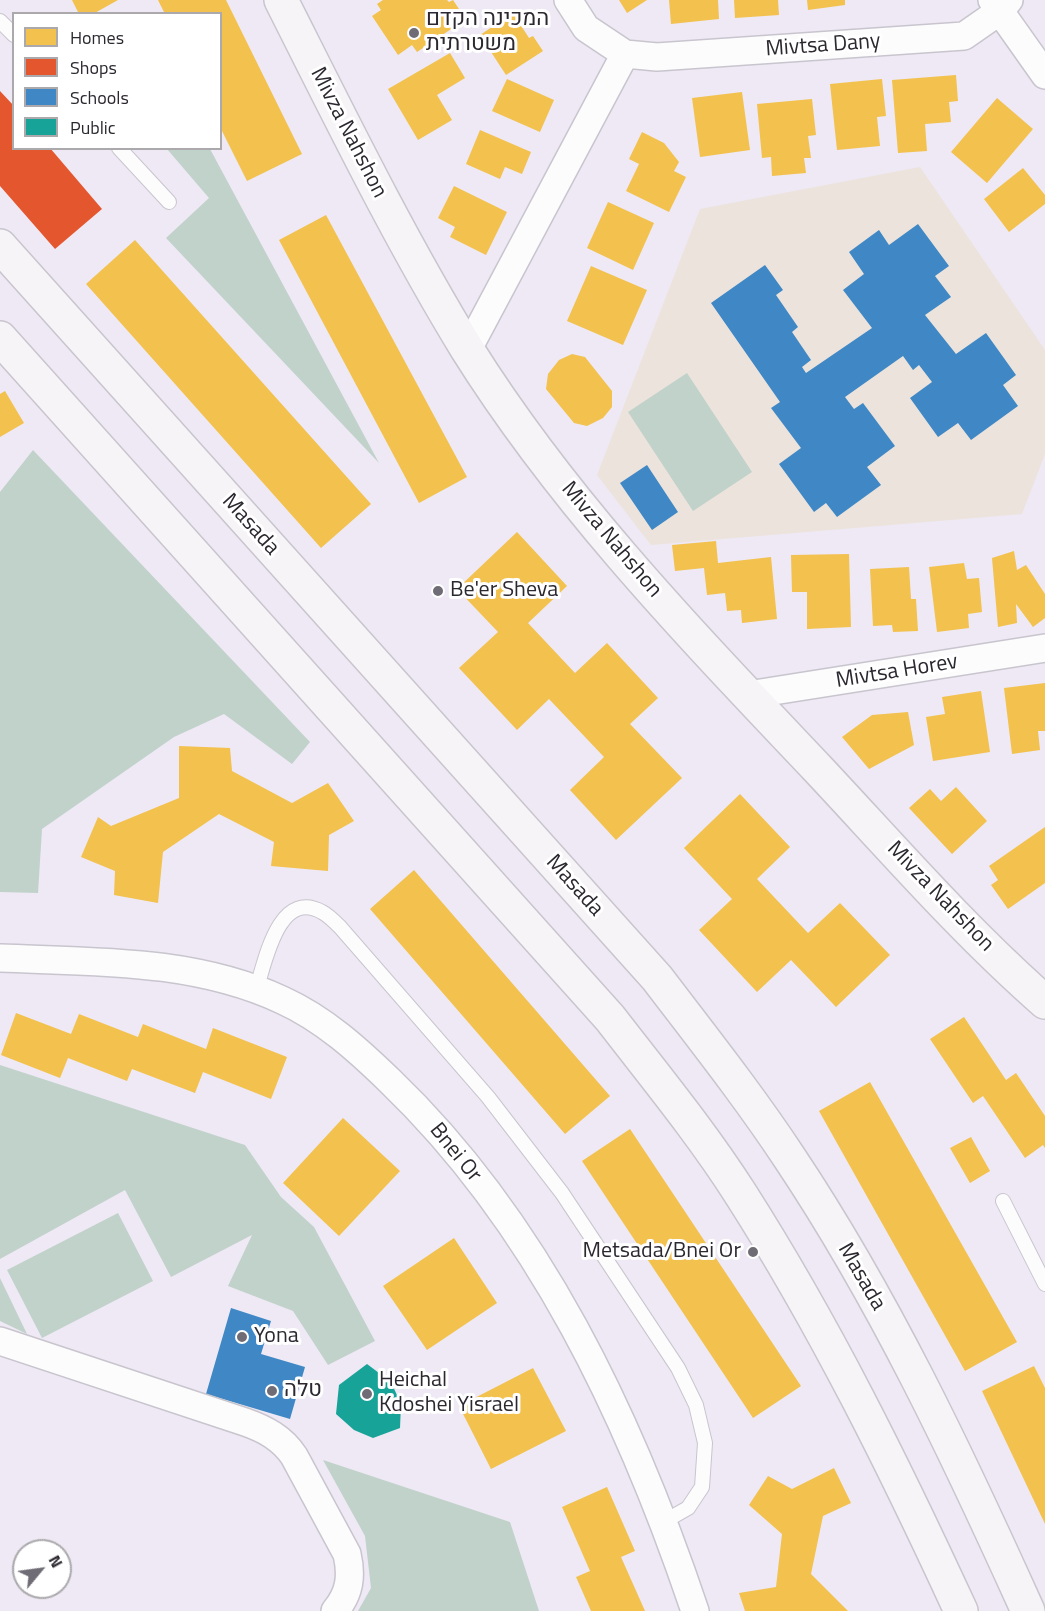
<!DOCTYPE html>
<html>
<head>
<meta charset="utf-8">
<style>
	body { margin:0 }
	#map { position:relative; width:1045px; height:1611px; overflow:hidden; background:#eee9f4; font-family:"Titillium Web",sans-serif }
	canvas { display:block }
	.legend { position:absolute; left:12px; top:12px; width:210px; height:138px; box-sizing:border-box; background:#fff; border:2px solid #aba9ac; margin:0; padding:8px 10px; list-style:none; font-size:18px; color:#2c2830 }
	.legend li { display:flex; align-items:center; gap:12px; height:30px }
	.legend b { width:30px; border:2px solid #aba9ac }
	.north { position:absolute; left:12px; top:1539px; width:60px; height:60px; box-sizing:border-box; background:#fff; border:2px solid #aba9ac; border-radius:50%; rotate:61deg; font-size:16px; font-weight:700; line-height:24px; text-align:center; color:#2c2830 }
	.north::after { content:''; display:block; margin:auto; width:21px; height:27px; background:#706c75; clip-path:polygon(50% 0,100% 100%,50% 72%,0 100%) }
</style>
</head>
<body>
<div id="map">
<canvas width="1045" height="1611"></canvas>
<ul class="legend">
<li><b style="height:16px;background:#f2c14e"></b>Homes</li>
<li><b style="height:16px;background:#e4572e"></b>Shops</li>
<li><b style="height:16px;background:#3f88c5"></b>Schools</li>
<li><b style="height:16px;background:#17a398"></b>Public</li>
</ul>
<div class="north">N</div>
</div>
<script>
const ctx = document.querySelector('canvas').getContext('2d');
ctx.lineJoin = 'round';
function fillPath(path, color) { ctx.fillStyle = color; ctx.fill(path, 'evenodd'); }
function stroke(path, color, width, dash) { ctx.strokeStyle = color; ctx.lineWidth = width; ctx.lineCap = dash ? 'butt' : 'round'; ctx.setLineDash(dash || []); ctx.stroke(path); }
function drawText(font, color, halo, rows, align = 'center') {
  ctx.font = font + ' "Titillium Web",Heebo,sans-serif'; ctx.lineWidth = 6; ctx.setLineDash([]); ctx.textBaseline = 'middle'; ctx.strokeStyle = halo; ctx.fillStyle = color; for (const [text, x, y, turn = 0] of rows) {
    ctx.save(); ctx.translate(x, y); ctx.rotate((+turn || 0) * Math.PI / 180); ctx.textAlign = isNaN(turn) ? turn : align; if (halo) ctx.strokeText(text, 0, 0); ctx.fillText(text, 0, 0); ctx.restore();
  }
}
fillPath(new Path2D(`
	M920 167 1045 350V454L1022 514 651 545 597 475 700 209Z`), '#ebe3dc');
fillPath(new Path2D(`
	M167 149H210L379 463 166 238 209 198Z
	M687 373 752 472 693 511 628 412Z
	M33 450 310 742 292 764 224 714 174 737 42 829 38 893 0 892V492Z
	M0 1065 245 1145 281 1197 314 1227 375 1341 328 1365 293 1311 228 1286 252 1235 171 1277 125 1190 0 1259Z
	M118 1213 153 1281 42 1338 7 1270Z
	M0 1278 27 1334 0 1321Z
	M323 1460 510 1522 539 1611H358L371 1588 365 1536Z`), '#c1d2ca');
fillPath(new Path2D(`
	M72 0H118L93 14H79Z
	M158 0H226L302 154 247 181 220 127V14H165Z
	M383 0H447L449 2 453 0 461 12 458 14 463 21 417 52 412 45 398 55 372 16 381 10 377 4Z
	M619 0H647L627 13Z
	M669 0H718L719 19 671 24Z
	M734 0H778L779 15 735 18Z
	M807 0H845V5L808 10Z
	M513 13 529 38 533 36 543 51 506 75 480 35Z
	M450 53 465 78 437 95 452 120 418 140 388 89Z
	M956 75 958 101 949 102 951 122 925 124 927 151 898 153 892 80Z
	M507 79 554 100 540 132 492 111Z
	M882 79 886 116 877 117 880 146 837 150 830 84Z
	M742 92 750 150 700 157 692 98Z
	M997 98 1033 129 987 183 951 152Z
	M812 99 816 135 808 136 811 158H804L806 173 772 176 771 157 762 158 757 104Z
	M480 130 531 152 522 174 505 167 500 179 466 164Z
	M642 132 664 143 679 162 674 171 686 177 669 212 626 191 639 164 629 159Z
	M1023 168 1045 195V204L1009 232 984 199Z
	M454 186 507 212 486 255 450 237 455 227 438 218Z
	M608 202 654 223 633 270 587 248Z
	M326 215 467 477 419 503 279 240Z
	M135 240 371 504 321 548 86 284Z
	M591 266 647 290 623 345 567 321Z
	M572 354 585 357 612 391V407L603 418 587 426 574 423 546 389 548 374 559 360Z
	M5 391 24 423 0 437V394Z
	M517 532 567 586 528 623 575 673 607 643 658 698 630 724 682 778 616 840 570 790 604 757 549 699 517 730 459 668 498 632 457 589Z
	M716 541 718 563 771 557 777 619 742 623 741 610 727 611 725 593 707 595 704 568 675 571 672 545Z
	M1014 551 1017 570 1026 565 1045 594V618L1033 627 1016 604 1017 623 998 627 992 558Z
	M849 554 851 627 807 629V592H792L791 555Z
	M964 563 967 579 979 578 982 612 968 614 969 628 937 632 929 567Z
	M909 567 911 599H916L918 631 893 632 892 625 873 626 870 569Z
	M1045 683V731H1038L1040 750 1012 754 1004 688Z
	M981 691 990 752 933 761 926 717 945 714 942 697Z
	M908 712 914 745 869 769 842 737 872 715Z
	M179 746 230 748 232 771 292 803 328 783 354 821 329 835 328 871 271 866 274 842 219 814 163 852 158 903 114 895 115 871 81 857 98 817 111 826 179 798Z
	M956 787 987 821 952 854 909 808 930 789 941 801Z
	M740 794 790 847 757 879 808 933 840 903 890 955 836 1007 791 960 757 992 699 930 732 899 684 848Z
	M1045 827V883L1008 909 991 885 998 880 989 866Z
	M414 870 610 1096 565 1134 370 909Z
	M16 1013 71 1034 79 1014 138 1037 143 1024 206 1049 213 1028 287 1057 271 1099 203 1072 195 1093 132 1069 127 1081 68 1058 60 1078 1 1055Z
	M964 1017 1006 1080 1016 1073 1045 1116V1148L1043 1145 1025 1158 983 1096 973 1103 930 1039Z
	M870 1082 1017 1342 965 1371 819 1111Z
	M343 1118 400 1171 339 1236 283 1183Z
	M630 1129 801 1386 753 1418 582 1161Z
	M971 1137 990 1171 970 1183 950 1148Z
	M454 1238 497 1303 427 1350 383 1286Z
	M1034 1366 1045 1388V1524L982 1391Z
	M533 1368 566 1431 491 1469 459 1406Z
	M834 1468 851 1503 823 1516 811 1574 848 1611H745L739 1593 776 1587 782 1534 749 1505 768 1476 792 1489Z
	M607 1487 635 1551 621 1557 645 1611H591L576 1577 590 1571 562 1507Z`), '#f2c14e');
fillPath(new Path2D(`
	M0 91 14 106V148H50L102 209 55 249 0 186Z`), '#e4572e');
fillPath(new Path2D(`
	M918 224 949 266 935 276 951 297 925 315 956 354 986 333 1016 375 1003 385 1018 406 971 440 958 423 938 437 910 398 932 382 919 365 913 370 903 356 845 397 854 409 863 403 895 446 867 467 881 485 837 517 826 503 814 512 779 464 801 448 771 408 780 402 711 303 765 265 783 290 776 295 798 327 792 332 811 360 802 367 806 373 872 328 843 290 864 274 849 252 879 230 889 245Z
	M647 465 678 512 652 530 620 483Z
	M231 1308 271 1321 261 1354 305 1367 290 1419 206 1394Z`), '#3f88c5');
fillPath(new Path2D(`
	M367 1364 391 1382 401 1404 400 1428 373 1438 354 1430 336 1414 339 1385Z`), '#17a398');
const lane = new Path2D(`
	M0 21 14 35
	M119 148 169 202
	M256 990C265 963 278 888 322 912 328 915 335 922 340 927L488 1097 562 1193 678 1368 696 1405 705 1443 702 1487 688 1508 665 1521
	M1003 1201 1045 1284`);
const street = new Path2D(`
	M568 0 586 28 625 54 657 57 964 36 1000 11 1009 0
	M992 0 1045 75
	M468 349 625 54
	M748 695 1045 648
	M0 958C95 962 194 959 282 1000 324 1019 358 1050 390 1081 539 1224 630 1418 695 1611
	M0 1341 245 1422C265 1429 282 1438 294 1456L347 1554C352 1576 350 1593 335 1611`);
const secondary = new Path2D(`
	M281 0C340 117 398 236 467 349 564 504 693 637 818 769 892 848 964 931 1045 1002
	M0 246 657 978C702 1037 748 1095 789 1157 884 1299 958 1456 1028 1611
	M0 338 610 1018C654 1075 701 1132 740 1193 825 1326 895 1468 961 1611`);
stroke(lane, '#c9c5ce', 16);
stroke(street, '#c9c5ce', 30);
stroke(secondary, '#c9c5ce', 36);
stroke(lane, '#fcfcfd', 14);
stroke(street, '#fcfcfd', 27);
stroke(secondary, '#f7f4f7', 33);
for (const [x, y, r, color] of [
	[414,33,6,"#706c75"],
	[438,591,6,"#706c75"],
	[753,1252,6,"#706c75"],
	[242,1337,6,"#706c75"],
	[272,1391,6,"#706c75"],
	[367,1394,6,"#706c75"]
]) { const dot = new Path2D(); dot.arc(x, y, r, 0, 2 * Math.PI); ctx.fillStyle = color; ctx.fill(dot); stroke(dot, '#fff', 2); }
drawText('22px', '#2c2830', '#fff', [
	["המכינה הקדם",426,20],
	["משטרתית",426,45],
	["Be'er Sheva",450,591],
	["Metsada/Bnei Or",741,1252,"right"],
	["Yona",254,1337],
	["Heichal",379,1381],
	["Kdoshei Yisrael",379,1406],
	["טלה",284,1391]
], 'left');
drawText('22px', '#2c2830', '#fff', [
	["Mivtsa Dany",823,46,-4],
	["Mivza Nahshon",348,133,63],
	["Masada",250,525,48],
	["Mivza Nahshon",611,540,50],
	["Mivtsa Horev",897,672,-9],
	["Masada",574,886,48],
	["Mivza Nahshon",940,897,46],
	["Bnei Or",455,1153,51],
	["Masada",861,1277,60]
]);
</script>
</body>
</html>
